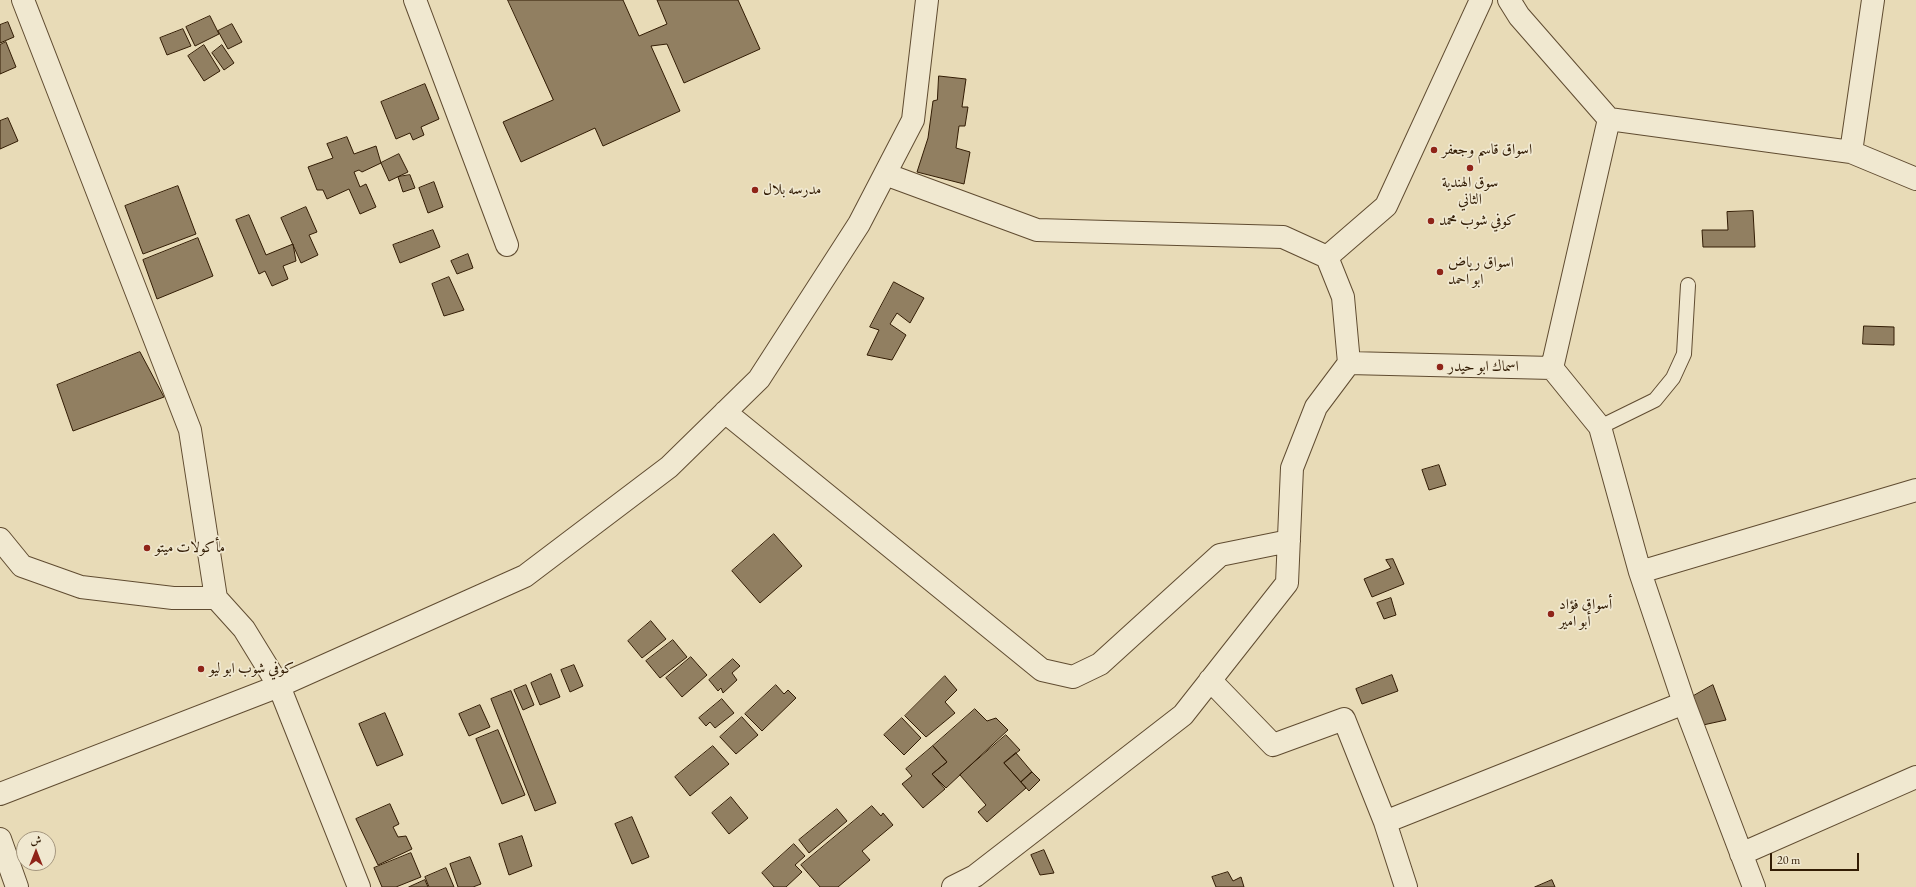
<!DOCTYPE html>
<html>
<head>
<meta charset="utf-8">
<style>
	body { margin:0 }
	#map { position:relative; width:1916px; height:887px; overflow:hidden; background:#e8dbb7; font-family:"EB Garamond",Amiri,serif }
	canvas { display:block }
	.north { position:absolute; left:16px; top:831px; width:40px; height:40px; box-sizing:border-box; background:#f0e8d0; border:1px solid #a4967e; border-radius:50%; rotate:0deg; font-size:11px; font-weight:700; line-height:16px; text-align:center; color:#321c04 }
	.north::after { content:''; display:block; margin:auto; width:14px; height:18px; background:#8f2418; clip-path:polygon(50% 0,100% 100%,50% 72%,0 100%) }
	.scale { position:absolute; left:1770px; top:853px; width:89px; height:18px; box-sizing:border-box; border:2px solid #321c04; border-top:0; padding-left:5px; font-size:12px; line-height:14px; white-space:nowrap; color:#321c04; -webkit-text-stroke:3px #f0e8d0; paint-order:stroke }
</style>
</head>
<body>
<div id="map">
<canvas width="1916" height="887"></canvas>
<div class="north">ش</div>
<div class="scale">20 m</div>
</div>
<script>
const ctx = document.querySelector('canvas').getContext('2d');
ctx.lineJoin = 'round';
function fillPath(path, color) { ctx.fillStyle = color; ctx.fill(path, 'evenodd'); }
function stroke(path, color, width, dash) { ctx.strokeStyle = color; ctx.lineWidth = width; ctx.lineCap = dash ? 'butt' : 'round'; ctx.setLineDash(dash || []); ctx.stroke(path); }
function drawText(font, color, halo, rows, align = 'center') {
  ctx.font = font + ' "EB Garamond",Amiri,serif'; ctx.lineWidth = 3.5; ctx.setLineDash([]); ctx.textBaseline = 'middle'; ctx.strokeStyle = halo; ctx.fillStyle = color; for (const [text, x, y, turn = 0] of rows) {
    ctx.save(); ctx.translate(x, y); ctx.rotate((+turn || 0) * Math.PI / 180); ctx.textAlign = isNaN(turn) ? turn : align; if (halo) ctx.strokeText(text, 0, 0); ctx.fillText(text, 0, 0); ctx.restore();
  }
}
const building = new Path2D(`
	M508 0H623L639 36 667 24 657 0H738L760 49 684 83 667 44 651 46 680 111 603 146 595 128 521 162 503 122 553 100Z
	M210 16 219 34 195 46 186 27Z
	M8 22 14 37 0 43V25Z
	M232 24 242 42 228 49 218 31Z
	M183 29 191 46 167 55 160 38Z
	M6 42 16 67 0 74V45Z
	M204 45 220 71 204 81 188 56Z
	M222 45 234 63 224 70 212 53Z
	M939 76 966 79 962 107H968L965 126H959L956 148 970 152 964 184 917 172 928 138 933 101 937 100Z
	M425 84 439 119 421 127 424 135 413 140 410 133 396 139 381 102Z
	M8 118 18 141 0 149V121Z
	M347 137 354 154 376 146 381 163 362 172 359 170 354 172 360 187 366 184 376 207 360 214 349 189 327 199 323 190H317L308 167 333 158 327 144Z
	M399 154 408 172 389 181 381 163Z
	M410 175 415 188 403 192 398 177Z
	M434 182 443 207 428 213 419 188Z
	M178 186 196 234 143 254 125 206Z
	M306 207 317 232 309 235 318 255 301 263 281 218Z
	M1753 211 1755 247H1703L1702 230H1728L1727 212Z
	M249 215 266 255 293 244 296 261 283 266 288 279 272 286 265 271 259 274 236 220Z
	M433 230 440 247 400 263 393 245Z
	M198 238 213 276 157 299 143 260Z
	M468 254 473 268 457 274 451 261Z
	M449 277 464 310 444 316 432 284Z
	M894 282 924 298 910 323 897 313 890 324 906 335 892 360 867 355 879 330 870 327Z
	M1864 326 1894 327V345L1863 344Z
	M140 352 164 397 73 431 57 385Z
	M1439 465 1446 485 1429 490 1422 470Z
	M774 534 802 566 760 603 732 571Z
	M1393 559 1404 584 1372 597 1364 579 1391 568 1386 560Z
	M1391 598 1396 615 1384 619 1377 603Z
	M651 621 666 639 642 658 628 641Z
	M673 640 687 657 660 678 646 661Z
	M691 657 707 675 682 697 666 678Z
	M733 659 740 666 732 673 737 680 723 693 721 688 718 691 709 680Z
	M574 665 583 686 570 692 561 670Z
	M551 674 560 697 540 705 531 683Z
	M1392 675 1398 691 1362 704 1356 689Z
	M945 676 957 690 945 702 955 713 926 737 905 716Z
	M526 685 534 705 523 710 514 690Z
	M776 685 784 694 788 690 796 698 762 731 745 714Z
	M1713 685 1726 720 1703 725 1690 698Z
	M511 691 556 803 535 811 491 699Z
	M722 699 734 713 715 728 710 722 706 726 699 718Z
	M480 705 490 727 469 736 459 714Z
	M975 709 987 721 996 718 1008 730 946 788 932 774 947 762 933 746Z
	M385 713 403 755 377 766 359 724Z
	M742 717 758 735 736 754 720 737Z
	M902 718 921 738 904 755 884 735Z
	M498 730 525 795 502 804 476 739Z
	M1006 735 1020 750 1004 763 1026 788 987 822 978 812 986 805 960 775Z
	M713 746 729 764 690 796 675 777Z
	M933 746 947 762 932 774 945 789 923 808 902 784 912 776 906 769Z
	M1016 753 1032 772 1021 782 1004 763Z
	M1032 772 1040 780 1029 791 1021 782Z
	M731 797 748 818 729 834 712 813Z
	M390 804 399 824 393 827 398 837 406 836 412 849 378 865 356 819Z
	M872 806 881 816 883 813 893 825 862 851 870 860 838 887H820L801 865Z
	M837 809 847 821 809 853 799 840Z
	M632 817 649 857 632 864 615 824Z
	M522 836 532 866 509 875 499 844Z
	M794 844 805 856 795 865 802 872 786 887H774L762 873Z
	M1044 850 1054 873 1040 875 1031 855Z
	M411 853 421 877 396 887H382L374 868Z
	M470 857 481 884 473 887H458L450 864Z
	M446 868 454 887H429L425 877Z
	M1228 872 1233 881 1241 877 1244 887H1216L1212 877Z
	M425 880 428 887H409Z
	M1552 880 1555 887H1535Z`);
fillPath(building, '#917f61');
stroke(building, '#321c04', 1);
const lane = new Path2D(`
	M1600 427 1655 400 1673 378 1684 354 1688 285`);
const street = new Path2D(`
	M23 0 190 430 216 598
	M415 0 507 245
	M1509 0 1519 16 1609 119 1851 152 1916 179
	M1851 152 1873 0
	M885 174 1037 230 1283 237 1327 257 1343 297 1349 363 1316 407 1292 468 1287 583 1183 715 975 876 953 887
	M1327 257 1386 206 1481 0
	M1349 363 1552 368 1600 427 1640 572 1684 703 1754 887
	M1552 368 1609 119
	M725 412 1042 670 1073 677 1100 664 1220 555 1289 541
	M0 539 22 566 81 587 173 598H216L244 629 279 686 359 887
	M1640 572 1916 490
	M1210 680 1273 745 1344 719 1385 822 1406 887
	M0 794 279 686 525 576 669 467 759 379 859 224 913 120 927 0
	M1385 822 1684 703
	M0 839 17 887
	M1741 854 1916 777`);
stroke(lane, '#604c31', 16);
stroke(street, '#604c31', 24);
stroke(lane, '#f0e8d0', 14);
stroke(street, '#f0e8d0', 22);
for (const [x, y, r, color] of [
	[1434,150,4,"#8f2418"],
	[1470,168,4,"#8f2418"],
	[755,190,4,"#8f2418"],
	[1431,221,4,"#8f2418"],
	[1440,272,4,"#8f2418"],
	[1440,367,4,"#8f2418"],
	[147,548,4,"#8f2418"],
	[1551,614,4,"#8f2418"],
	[201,669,4,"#8f2418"]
]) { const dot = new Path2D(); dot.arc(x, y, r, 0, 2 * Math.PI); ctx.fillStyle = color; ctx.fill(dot); stroke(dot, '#f0e8d0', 1.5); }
drawText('15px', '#321c04', '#f0e8d0', [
	["اسواق قاسم وجعفر",1442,150],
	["سوق الهندية",1470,183,"center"],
	["الثاني",1470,200,"center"],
	["مدرسه بلال",763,190],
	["كوفي شوب محمد",1439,221],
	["اسواق رياض",1448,263],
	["ابو احمد",1448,280],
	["اسماك ابو حيدر",1448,367],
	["مأكولات ميتو",155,548],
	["أسواق فؤاد",1559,605],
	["أبو امير",1559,622],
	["كوفي شوب ابو ليو",209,669]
], 'left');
</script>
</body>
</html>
